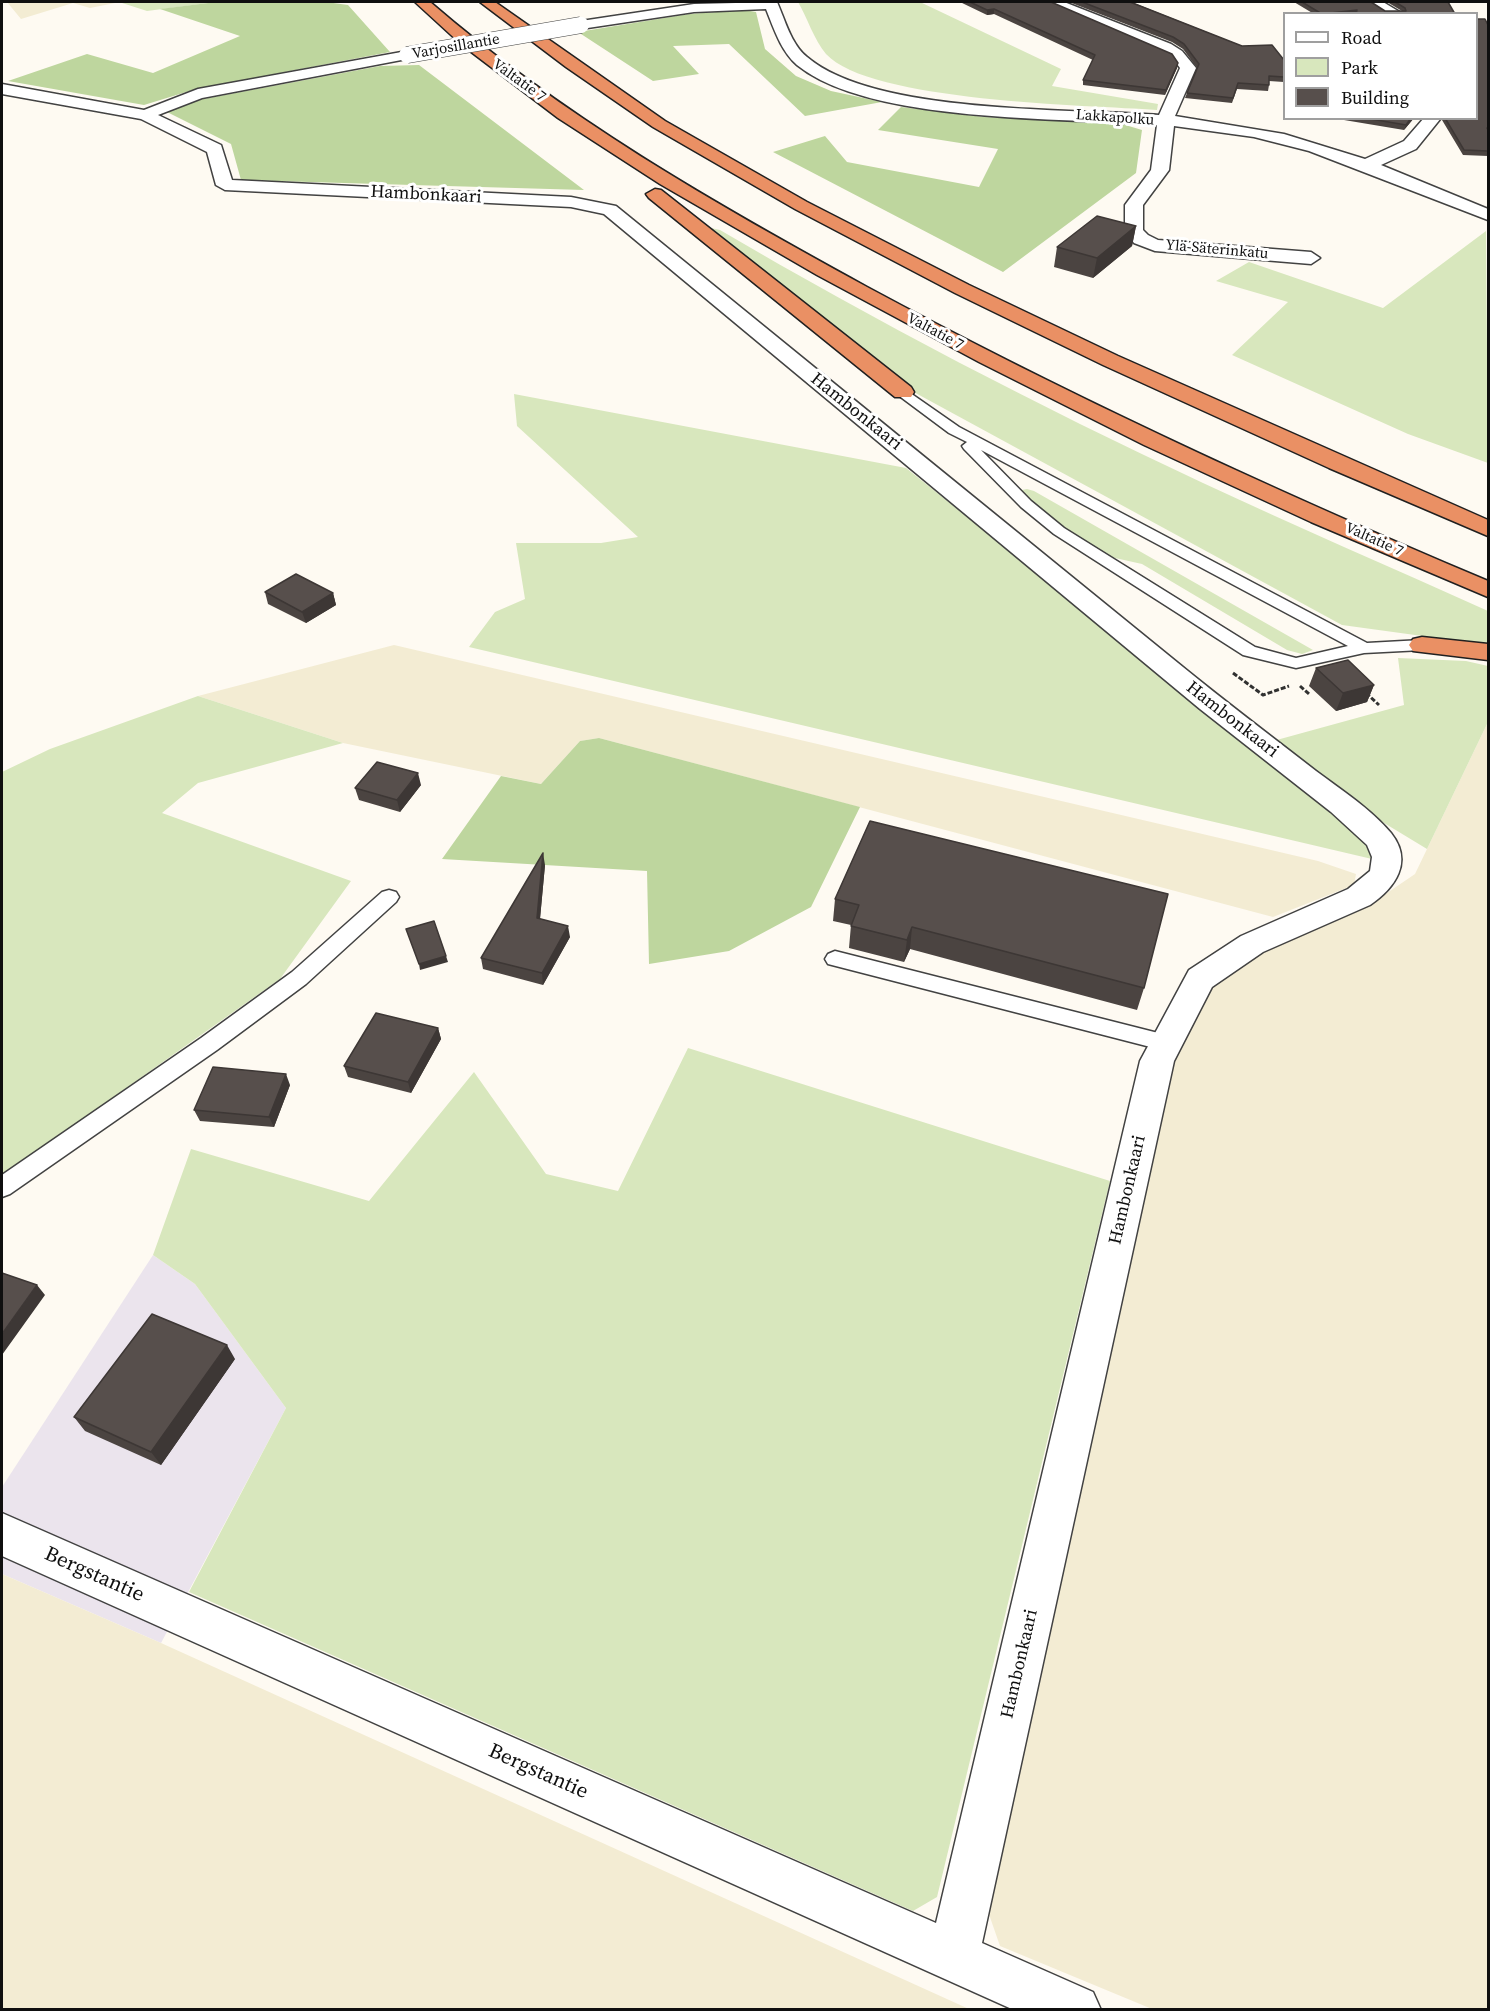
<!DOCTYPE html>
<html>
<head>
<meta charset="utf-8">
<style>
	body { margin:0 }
	#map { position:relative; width:1490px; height:2011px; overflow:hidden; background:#fefaf2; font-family:"Source Serif 4",serif }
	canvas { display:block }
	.frame { position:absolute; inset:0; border:3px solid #0f0f0f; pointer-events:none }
	.legend { position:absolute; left:1283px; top:12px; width:195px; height:108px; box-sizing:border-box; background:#fff; border:2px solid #9f9f9f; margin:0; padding:8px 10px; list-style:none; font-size:18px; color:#0f0f0f }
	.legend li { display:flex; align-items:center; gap:12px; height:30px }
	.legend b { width:30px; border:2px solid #9f9f9f }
</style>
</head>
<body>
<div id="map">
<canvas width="1490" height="2011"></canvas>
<div class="frame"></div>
<ul class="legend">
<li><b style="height:8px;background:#fff"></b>Road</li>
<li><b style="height:16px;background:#d8e7bd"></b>Park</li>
<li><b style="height:16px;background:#574f4c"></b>Building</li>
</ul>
</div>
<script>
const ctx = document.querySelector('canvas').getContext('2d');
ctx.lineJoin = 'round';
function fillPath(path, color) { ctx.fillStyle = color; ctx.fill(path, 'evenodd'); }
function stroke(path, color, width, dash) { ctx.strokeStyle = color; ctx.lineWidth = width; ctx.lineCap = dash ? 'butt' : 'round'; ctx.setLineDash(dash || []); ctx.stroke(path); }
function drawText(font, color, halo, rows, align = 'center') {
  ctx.font = font + ' "Source Serif 4",serif'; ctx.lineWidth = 6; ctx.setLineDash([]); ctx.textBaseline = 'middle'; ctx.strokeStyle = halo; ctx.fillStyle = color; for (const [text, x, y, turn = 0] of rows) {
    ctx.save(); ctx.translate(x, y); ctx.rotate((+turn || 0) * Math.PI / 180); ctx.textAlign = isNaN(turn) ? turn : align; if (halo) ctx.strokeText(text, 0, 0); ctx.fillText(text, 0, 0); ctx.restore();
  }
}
fillPath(new Path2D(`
	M153 1255 195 1284 286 1408 161 1643 2 1574V1487Z`), '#ebe4ed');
fillPath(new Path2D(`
	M7 2H120L90 8 73 3 21 19Z
	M394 645 1318 861 1356 874 1354 885 1273 917 599 738 580 741 541 784 343 743 198 696Z
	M1488 722V2009H1152L1000 1946 984 1900 1174 1061 1208 989 1267 947 1387 893 1415 874Z
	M2 1574 161 1643 969 2009H2Z`), '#f3ecd3');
fillPath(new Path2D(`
	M119 2H216L147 11Z
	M798 2H920L1061 69 1052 86 1158 104 1157 110C1088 105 870 102 826 54 814 40 807 17 798 2Z
	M711 228 720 230C877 322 1038 406 1203 483 1297 527 1393 568 1488 611V645L1342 625 910 390Z
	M1486 231 1488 463 1408 434 1232 355 1288 302 1216 281 1249 262 1383 308Z
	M514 394 906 468 1323 801 1372 847V859L469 647 495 612 525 599 516 543H601L638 537 517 426Z
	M1027 489 1034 491 1313 650 1302 654 1287 650 1142 564 1106 556 1049 518 1024 494 1022 490Z
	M1398 658 1466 661 1488 666V722L1427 849 1361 809 1273 741 1404 705Z
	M198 696 343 743 198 783 162 813 351 881 280 979 2 1176V772L50 749Z
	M688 1048 1110 1181 937 1897 913 1911 189 1592 286 1408 195 1284 153 1255 191 1149 369 1201 474 1072 546 1174 618 1191Z`), '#d8e7bd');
fillPath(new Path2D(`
	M216 2H326L348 5 390 52 196 89 144 105 8 81 87 54 153 73 240 36 160 9Z
	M744 10 756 12 765 49 796 76 831 91 882 102 805 116 729 44 673 46 699 74 653 81 578 32 689 14Z
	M419 65 584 190 241 180 231 144 167 112 198 100 380 66Z
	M901 107 984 117 1122 124 1142 130 1136 173 1003 272 773 152 825 136 847 162 979 187 998 149 878 130Z
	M599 738 860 807 811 907 729 951 649 964 647 871 442 859 501 776 541 784 580 741Z`), '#bed69e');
const service = new Path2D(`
	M903 388 959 427 1367 643 1422 640 1430 645 1422 650 1364 653 1296 668 1243 655 1054 534 1021 507 964 449 962 446 967 442 949 433 898 395V389ZM981 450 1348 646 1296 658 1255 647 1064 528 1031 501Z
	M389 890 396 892 399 897 396 902 306 984 217 1050 10 1194 2 1197V1175L201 1038 292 972 382 892Z
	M835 951 1166 1035 1174 1037 1177 1043 1174 1049 1166 1051 828 964 825 959 828 954Z`);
const minor = new Path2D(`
	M777 2C785 20 791 44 807 57 875 115 1069 108 1159 115L1180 68 1172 57 1046 2H1064L1171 44 1182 51 1196 68 1175 116 1284 134 1365 159 1404 141 1424 118H1441L1416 149 1381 165 1488 209V220L1309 151 1254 137 1174 126 1169 170 1143 205V230L1148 235 1158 240 1311 252 1320 258 1311 264 1155 251 1134 243 1125 230V205L1151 170 1157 125C1063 117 870 124 797 65 781 51 774 29 766 9L694 12 581 29 574 25 581 21 694 4Z
	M1367 2H1383L1403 14H1385Z
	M407 51 414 55 412 58 202 98 158 115 221 145 232 180 571 197 616 206C804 359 991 511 1178 663 1223 700 1270 735 1316 771 1340 789 1371 809 1391 833 1414 862 1395 888 1370 905L1263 952 1212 987 1174 1061 982 1943 1093 1992 1101 2010H1014L2 1556V1513L936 1923 1140 1061 1189 970 1241 936 1348 889 1370 871 1372 857 1367 845 1331 812 1200 709 604 214 571 207 225 190 216 185 207 152 141 119 2 94V84L144 110 198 89Z`);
const motorway = new Path2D(`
	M415 2H430C563 117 713 203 867 287 1069 396 1277 492 1488 581V597L1311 522 1144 445 979 362 817 275 660 184 558 118 462 45Z
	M480 2H495L665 121 807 202 969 285 1118 356 1488 520V536L1329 468 1103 365 955 293 795 209 653 127 566 67Z
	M655 189 661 190 911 387 914 392 911 397H895L649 198 646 194Z
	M1422 637 1488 644V660L1413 651 1409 645 1413 639Z`);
stroke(service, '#424242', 3);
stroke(minor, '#424242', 3);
stroke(motorway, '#202020', 3);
stroke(new Path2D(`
	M1233 673 1263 695 1289 686
	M1300 686 1309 694
	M1366 693 1379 705`), '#313131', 3, [5, 2]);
fillPath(service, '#fff');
fillPath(minor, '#fff');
fillPath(motorway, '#ea9064');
const minorBridge = new Path2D(`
	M407 55 581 25`);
stroke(minorBridge, '#424242', 17, []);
stroke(minorBridge, '#fff', 16);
fillPath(new Path2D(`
	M960 2H1051L1177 68 1165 95 1083 85V80L1093 60 994 14 987 15Z
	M1069 2H1139L1138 3H1134L1242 46 1284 60V82L1269 81V85L1268 91 1237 89 1232 103 1185 98 1197 68 1183 49 1172 42Z
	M1294 2H1371L1385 11H1402L1387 2H1448L1455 14H1314Z
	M1488 25V156L1463 155 1442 120V118H1476Z
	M1332 118H1414L1404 130Z
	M1136 226 1132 246 1093 278 1054 267 1057 247Z
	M265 592 333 593 336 605 306 623 268 604Z
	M1316 668 1374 685 1367 702 1336 711 1309 686Z
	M421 785 400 812 359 800 355 788Z
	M870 821 1144 988 1137 1010 910 949 904 962 849 948 851 925 833 921 835 899Z
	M545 865 540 919 570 937 543 985 483 969 481 958Z
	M438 1028 441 1039 411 1093 348 1077 344 1066Z
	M290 1085 274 1127 200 1121 194 1110Z
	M235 1359 161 1465 85 1431 74 1417Z`), '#4b4441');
fillPath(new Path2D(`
	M994 9V14L987 15V10Z
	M1357 10 1356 14H1326Z
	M1178 63 1177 68 1165 95 1166 90Z
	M1411 118H1414L1404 130 1406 125Z
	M1136 226 1132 246 1093 278 1097 258Z
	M333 593 336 605 306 623 302 612Z
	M1374 685 1367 702 1336 711 1343 693Z
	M418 773 421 785 400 812 397 800Z
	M543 853 545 865 539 929 537 918Z
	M568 926 570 937 543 985 542 973Z
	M912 927 910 949 904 962 907 940Z
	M446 956 448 962 420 970 419 964Z
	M438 1028 441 1039 411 1093 408 1082Z
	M286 1074 290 1085 274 1127 269 1117Z
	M37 1285 45 1295 2 1355V1334Z
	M227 1345 235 1359 161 1465 151 1452Z`), '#3d3735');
const building = new Path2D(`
	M970 2H1051L1172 54 1178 63 1166 90 1083 80 1095 55 994 9 987 10Z
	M1082 2H1130L1242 46 1272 45 1284 60V77L1269 76V85L1238 83 1233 98 1187 93 1199 64 1184 44 1173 37Z
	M1302 2H1371L1385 11H1406L1405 8 1395 2H1448L1455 14H1356L1357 10 1322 14Z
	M1476 19H1485L1488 25V128H1487L1488 130V151L1464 150 1445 118H1476Z
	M1365 118H1411L1406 125Z
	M1097 216 1136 226 1097 258 1057 247Z
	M296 574 333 593 302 612 265 592Z
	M1348 660 1374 685 1343 693 1316 668Z
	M377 762 418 773 397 800 355 788Z
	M870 821 1168 894 1144 988 912 927 907 940 851 926 859 905 835 899Z
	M543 853 537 918 568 926 542 973 481 958Z
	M434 921 446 956 419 964 406 929Z
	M376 1013 438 1028 408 1082 344 1066Z
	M213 1067 286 1074 269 1117 194 1110Z
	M2 1273 37 1285 2 1334Z
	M152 1314 227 1345 151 1452 74 1417Z`);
fillPath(building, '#574f4c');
stroke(building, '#3d3735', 1.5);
drawText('15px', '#0f0f0f', '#fff', [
	["Varjosillantie",456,47,-10],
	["Valtatie 7",519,81,36],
	["Lakkapolku",1115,118,4],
	["Ylä-Säterinkatu",1217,250,5],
	["Valtatie 7",935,332,28],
	["Valtatie 7",1374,540,24]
]);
drawText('18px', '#0f0f0f', '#fff', [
	["Hambonkaari",426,195,3],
	["Hambonkaari",856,412,39],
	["Hambonkaari",1232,720,38],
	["Hambonkaari",1128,1190,-77],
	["Hambonkaari",1020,1664,-77]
]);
drawText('21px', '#0f0f0f', '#fff', [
	["Bergstantie",94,1575,24],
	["Bergstantie",538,1772,24]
]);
</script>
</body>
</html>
